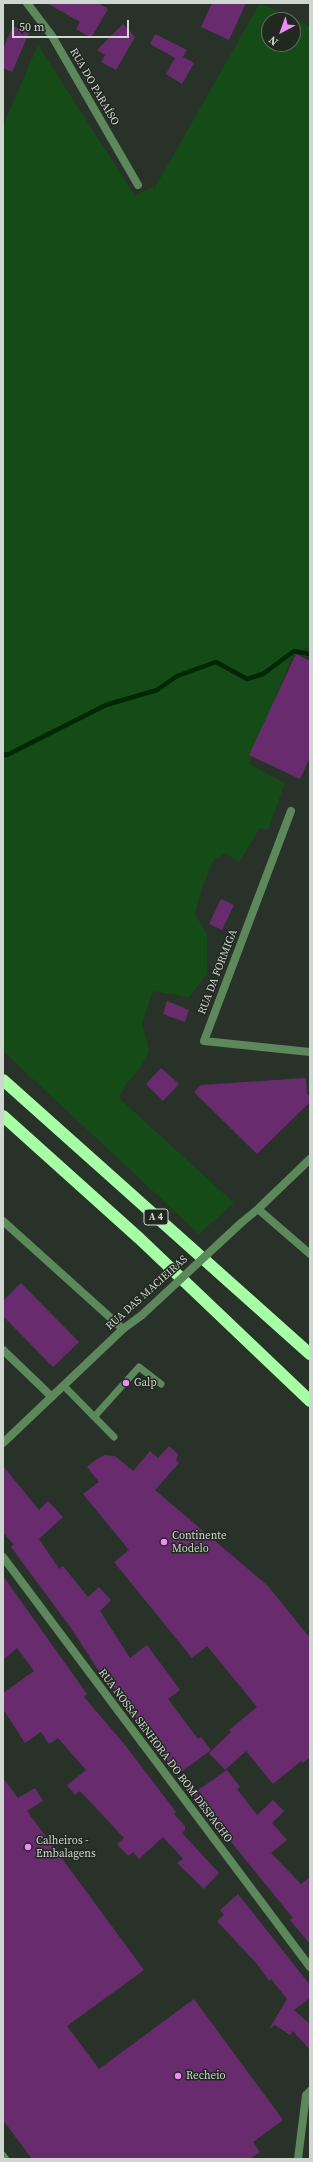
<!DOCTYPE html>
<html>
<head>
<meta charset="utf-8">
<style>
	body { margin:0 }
	#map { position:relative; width:313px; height:2162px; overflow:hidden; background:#293229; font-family:"Source Serif 4",serif }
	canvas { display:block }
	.frame { position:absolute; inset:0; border:4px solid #cfd5cf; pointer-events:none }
	.north { position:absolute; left:261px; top:12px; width:40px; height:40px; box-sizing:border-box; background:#20281f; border:1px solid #666d65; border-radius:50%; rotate:221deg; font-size:11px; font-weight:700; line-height:16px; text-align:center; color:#cfd5cf }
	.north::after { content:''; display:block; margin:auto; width:14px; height:18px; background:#ef8bf7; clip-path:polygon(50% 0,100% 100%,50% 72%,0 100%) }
	.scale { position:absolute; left:12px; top:20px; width:117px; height:18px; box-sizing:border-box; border:2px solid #cfd5cf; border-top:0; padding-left:5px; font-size:12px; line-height:14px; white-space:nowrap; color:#cfd5cf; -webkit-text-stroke:3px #20281f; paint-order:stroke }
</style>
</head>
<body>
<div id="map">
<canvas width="313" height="2162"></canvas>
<div class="frame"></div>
<div class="north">N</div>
<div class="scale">50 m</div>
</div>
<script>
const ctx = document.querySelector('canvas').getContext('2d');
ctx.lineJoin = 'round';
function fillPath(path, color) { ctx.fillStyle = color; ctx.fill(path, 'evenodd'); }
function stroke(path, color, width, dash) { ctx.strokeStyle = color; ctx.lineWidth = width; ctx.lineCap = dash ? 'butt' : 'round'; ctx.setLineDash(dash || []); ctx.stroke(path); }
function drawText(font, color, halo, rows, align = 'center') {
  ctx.font = font + ' "Source Serif 4",serif'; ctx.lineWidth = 3; ctx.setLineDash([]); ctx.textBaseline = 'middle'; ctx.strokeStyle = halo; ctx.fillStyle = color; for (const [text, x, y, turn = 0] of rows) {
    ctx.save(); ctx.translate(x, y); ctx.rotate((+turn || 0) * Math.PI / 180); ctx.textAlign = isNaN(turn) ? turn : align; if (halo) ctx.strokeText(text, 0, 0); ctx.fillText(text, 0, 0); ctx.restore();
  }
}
fillPath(new Path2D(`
	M260 3 310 26V647L293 654 249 764 285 783 268 830 260 828 239 862 226 853 213 861 201 890 195 914 207 934V974L189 997 153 991 142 1023 149 1051 140 1068 126 1084 119 1098 234 1203 199 1234 3 1051V126L38 45 135 196 152 187 154 189ZM269 20H293V44H269Z`), '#154b17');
stroke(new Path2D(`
	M3 754 7 755 106 705 157 690 177 676 216 662 247 679 263 674 294 651 310 654`), '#012703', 4.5);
fillPath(new Path2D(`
	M47 3H98L108 9 91 38 76 29 80 22Z
	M212 3H246L229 40 201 27Z
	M123 24 135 37 116 70 101 62 105 55 97 50Z
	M13 26 29 33 12 72 3 68V49Z
	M155 34 187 50 183 57 194 63 182 84 166 74 175 58 150 44Z
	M296 654 310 661V757L300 779 249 755Z
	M221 899 234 905 222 930 209 924Z
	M167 1001 189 1010 185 1022 163 1014Z
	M161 1068 179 1084 163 1101 146 1084Z
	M306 1078 307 1094 310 1097V1102L257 1154 194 1092 201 1085Z
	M21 1283 79 1342 53 1367 3 1316V1301Z
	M169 1446 178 1454 176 1460 179 1463 155 1490 268 1586 310 1638V1757L303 1763 301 1761 273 1784 246 1751 225 1770 209 1753 231 1732 229 1730 257 1707 207 1646 192 1658 114 1562 129 1550 83 1494 99 1482 87 1467 97 1459 105 1455 115 1456 133 1471 150 1451 158 1458Z
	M3 1466 39 1510 48 1501 63 1517 39 1539 59 1569 63 1566 88 1597 99 1587 111 1600 100 1611 130 1658 147 1645 180 1690 168 1699 198 1739 201 1737 211 1750 177 1775 101 1670 99 1671 95 1665 71 1628 11 1547 14 1545 3 1532Z
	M3 1576 87 1694 84 1697 125 1745 176 1812 174 1814 185 1826V1830L182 1833 219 1873 204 1889 177 1863 183 1859 163 1837 139 1859 133 1852 128 1856 117 1844 124 1838 80 1791 75 1795 67 1785 86 1770 58 1738 49 1744 41 1732 25 1743 3 1709V1693L34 1671 17 1648 3 1660Z
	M227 1770 240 1787 237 1789 257 1815 273 1800 284 1811 272 1823 287 1840 271 1853 301 1884 310 1877V1944L290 1920 293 1918 192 1794Z
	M3 1778 18 1798 35 1788 43 1801 27 1811 144 1970 67 2026 99 2069 194 1999 283 2120 253 2142 260 2152 250 2159H32L3 2120Z
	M238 1894 310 1985V1998L294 2010 310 2024V2050L293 2031 290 2035 275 2025 269 2029 287 1999 271 1979 269 1981 257 1964 217 1921 224 1915 220 1910Z`), '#682c6e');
stroke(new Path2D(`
	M64 1386 114 1437
	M94 1417 139 1367 161 1384`), '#5c885b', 7);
stroke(new Path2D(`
	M27 3 52 36 138 185
	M291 811 204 1041 310 1052
	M258 1209 310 1159
	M3 1221 123 1329
	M241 1223 258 1209 310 1254
	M3 1350 52 1397
	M3 1443 123 1329 142 1315
	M3 1557 310 1967
	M3 2156 5 2159
	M298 2159 306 2095 310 2091`), '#5c885b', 8);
stroke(new Path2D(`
	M3 1080 310 1354
	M3 1116 140 1239 310 1401`), '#a7ffa5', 12);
stroke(new Path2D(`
	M142 1315 241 1223`), '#5c885b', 8);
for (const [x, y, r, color] of [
	[126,1383,4,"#ef8bf7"],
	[164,1542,4,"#ef8bf7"],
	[28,1847,4,"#ef8bf7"],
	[178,2076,4,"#ef8bf7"]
]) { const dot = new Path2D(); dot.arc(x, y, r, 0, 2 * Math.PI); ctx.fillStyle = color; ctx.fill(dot); stroke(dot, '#20281f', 1.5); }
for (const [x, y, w] of [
	[156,1217,24]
]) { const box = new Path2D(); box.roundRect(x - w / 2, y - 8, w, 16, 3); ctx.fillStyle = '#20281f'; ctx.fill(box); stroke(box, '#cfd5cf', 1); }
drawText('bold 10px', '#cfd5cf', null, [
	["A 4",156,1217]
]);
drawText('11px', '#cfd5cf', '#20281f', [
	["RUA DO PARAÍSO",94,87,60],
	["RUA DA FORMIGA",218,972,-69],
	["RUA DAS MACIEIRAS",147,1293,-42],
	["RUA NOSSA SENHORA DO BOM DESPACHO",165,1756,53]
]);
drawText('11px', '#cfd5cf', '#20281f', [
	["Galp",134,1383],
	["Continente",172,1536],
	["Modelo",172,1549],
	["Calheiros -",36,1841],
	["Embalagens",36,1854],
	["Recheio",186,2076]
], 'left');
</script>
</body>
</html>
